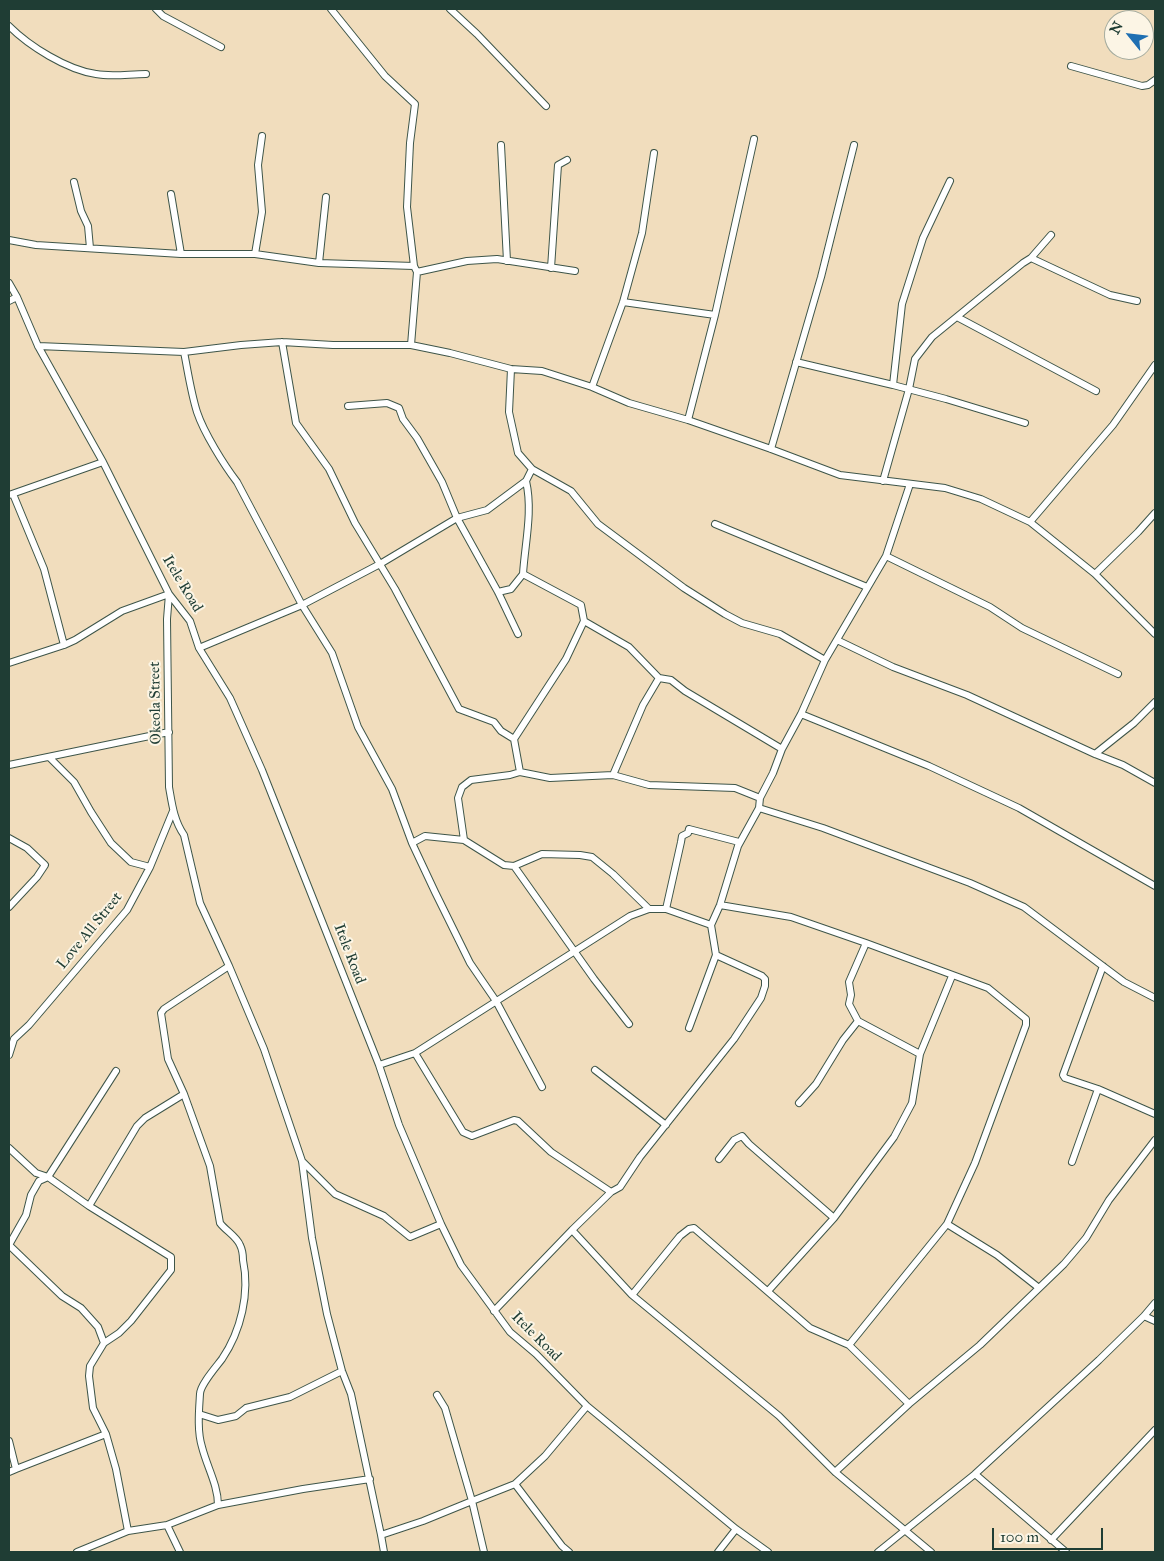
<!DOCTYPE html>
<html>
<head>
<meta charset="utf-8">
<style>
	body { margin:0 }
	#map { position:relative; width:1164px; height:1561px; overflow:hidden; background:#f1ddbd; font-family:"IM FELL Great Primer",serif }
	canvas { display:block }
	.frame { position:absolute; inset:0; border:10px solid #1f3d34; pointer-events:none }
	.north { position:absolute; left:1104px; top:10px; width:50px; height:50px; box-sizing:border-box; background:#fcf5e5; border:1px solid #a4ab9e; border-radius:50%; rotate:299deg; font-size:14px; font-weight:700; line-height:20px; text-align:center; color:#1f3d34 }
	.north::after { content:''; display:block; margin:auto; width:18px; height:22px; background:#1f6fb2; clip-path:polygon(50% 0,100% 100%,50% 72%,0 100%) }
	.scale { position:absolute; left:992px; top:1528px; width:111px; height:22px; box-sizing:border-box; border:2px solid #1f3d34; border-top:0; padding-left:6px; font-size:15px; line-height:18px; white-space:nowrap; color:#1f3d34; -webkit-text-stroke:4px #fcf5e5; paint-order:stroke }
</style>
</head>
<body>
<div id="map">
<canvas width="1164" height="1561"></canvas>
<div class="frame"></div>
<div class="north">N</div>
<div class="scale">100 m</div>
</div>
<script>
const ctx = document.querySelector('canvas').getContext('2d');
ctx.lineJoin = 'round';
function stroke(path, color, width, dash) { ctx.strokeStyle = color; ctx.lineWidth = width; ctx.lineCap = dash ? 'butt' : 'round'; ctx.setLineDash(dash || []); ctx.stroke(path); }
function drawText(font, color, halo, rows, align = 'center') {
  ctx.font = font + ' "IM FELL Great Primer",serif'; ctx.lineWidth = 4; ctx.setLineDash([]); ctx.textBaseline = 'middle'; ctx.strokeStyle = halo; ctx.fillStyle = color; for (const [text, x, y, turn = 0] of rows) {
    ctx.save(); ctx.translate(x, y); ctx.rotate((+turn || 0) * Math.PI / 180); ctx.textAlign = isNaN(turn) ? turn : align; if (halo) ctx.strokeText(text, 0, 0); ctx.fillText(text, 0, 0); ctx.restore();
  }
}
const street = new Path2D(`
	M156 9 163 16 221 47
	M331 9 385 76 415 104 410 143 407 207 414 266 417 272 411 345
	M450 9 477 34 546 106
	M9 26C29 46 67 70 96 74 112 77 129 74 146 74
	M1071 66 1142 86 1148 85 1155 80
	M501 145 507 261
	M950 181 923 238 902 304 893 385 946 399 1025 423
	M74 182 81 211 88 226 90 248
	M171 194 181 254
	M9 240 36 245 181 254H255L319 263 414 266
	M255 254 262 212 258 165 262 136
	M1031 258 1051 235
	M319 263 326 197
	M551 268 558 165 567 160
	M417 272 467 261 497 259 575 271
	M9 283 17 297 38 346 103 462 169 594 190 621 199 648 230 698 262 770 379 1065 399 1125 441 1224 461 1265 510 1332 536 1354 587 1406 736 1529 768 1552
	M9 301 17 297
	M623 302 715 315
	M957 317 1096 391
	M282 342 296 423 329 469 355 523 395 589 459 709 494 722 501 731 514 739
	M38 346 184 352 241 345 282 342 333 345H411L450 353 511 369 542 371 592 387 629 403 688 420 771 449 840 475 945 488 981 499 1030 522 1095 574 1155 634
	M184 352C188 372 191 393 197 412 204 433 224 465 237 482L302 605 332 653 358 727 392 789 412 843 435 892 470 963 496 1001 542 1087
	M796 362 893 385
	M511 369 509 412 518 453 532 469 571 491 598 524 684 588 725 614 742 623 780 634 825 660
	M592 387 623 302 642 233 654 153
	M348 406 387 403 399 408 403 419 417 438 442 482 457 518 498 592 518 634
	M688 420 715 315 754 139
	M771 449 821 277 854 145
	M526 481C533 511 525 543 523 574L581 605 584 621 629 647 659 678 671 680 685 691 782 749
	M883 481 909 389 915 359 932 337 1023 263 1031 258 1110 295 1137 301
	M13 494 44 569 64 645
	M9 495 103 462
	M1030 522 1113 425 1155 365
	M715 524 867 587
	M886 556 990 607 1022 628 1118 674
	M1095 574 1138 532 1155 513
	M498 592 511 589 523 574
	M837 640 893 667 967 695 1095 754 1123 765 1155 783
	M199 648 302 605 380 564 457 518 487 510 526 481 532 469
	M9 663 64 645 75 640 122 611 169 594 167 619 169 787C172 804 174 821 184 835L200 903 229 966 164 1009 161 1013 168 1059 184 1094 210 1166 220 1223C226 1231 236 1236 240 1245 242 1249 243 1256 243 1260 250 1293 241 1331 222 1359 216 1367 200 1385 200 1394 199 1410 197 1431 202 1447 207 1467 218 1485 218 1505
	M801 714 929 766 1019 808 1155 886
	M1095 754 1134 723 1155 702
	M49 757 74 782 91 812 111 843 131 862 150 867
	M9 765 169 732
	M520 772 514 739 566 659 584 621
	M613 775 643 705 659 678
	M759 808 823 828 970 883 1024 907 1124 982 1155 998
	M9 838 27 848 45 865 37 877 9 907
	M464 840 458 798 462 787 471 780 510 775 520 772 550 778 613 775 649 785 735 788 760 798
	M412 843 425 836 464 840 504 865 514 866 594 979 629 1024
	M514 866 542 854 580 855 592 857 613 874 649 909
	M720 905 791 917 866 943 988 988 1026 1019V1025L975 1163 947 1224 849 1345
	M666 909 681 842 682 836 688 833 689 829 739 842 738 846
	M229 966 264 1049 302 1161 335 1194 384 1216 410 1237 441 1224
	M1103 966 1063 1075 1065 1078 1098 1089 1155 1114
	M858 1021 849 1004 851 995 849 982 866 943
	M689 1028 716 955 711 925 720 905 738 846 759 808 760 798 773 773 782 749 801 714 825 660 886 556 910 484
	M415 1053 463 1132 472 1136 514 1120 518 1121 551 1152 611 1192
	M9 1055 14 1039 29 1025 127 910 150 867 173 811
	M379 1065 415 1053 630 916 649 909H666L711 925
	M595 1070 666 1125
	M799 1103 816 1084 843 1040 858 1021 920 1054
	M9 1148 36 1173 48 1177 89 1206 137 1126 145 1118 184 1094
	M719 1159 734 1140 742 1136 749 1144 834 1218
	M302 1161 312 1238 327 1314 342 1371 351 1394 381 1535 423 1521 472 1501 445 1408 437 1395
	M1072 1162 1098 1089
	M947 1224 997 1255 1039 1288
	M572 1230 632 1295 779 1416 835 1472 931 1552
	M9 1245 26 1215 31 1195 39 1181 48 1177 116 1071
	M9 1245 62 1296 81 1308 98 1327 104 1343
	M768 1291 834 1218 894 1137 912 1103 920 1054 952 976
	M632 1295 680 1236 689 1229 694 1228 810 1328 849 1345 909 1404
	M494 1311 572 1230 611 1192 620 1187 640 1157 734 1039 761 998 765 986V979L762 976 716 955
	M1144 1316 1155 1321
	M199 1414 218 1420 236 1416 246 1408 290 1397 342 1371
	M9 1441 16 1469 106 1434 93 1408 89 1376 90 1366 104 1343 119 1333 131 1321 171 1270V1257L89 1206
	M9 1472 16 1469
	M835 1472 909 1404 980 1345 1064 1264 1086 1238 1109 1200 1155 1140
	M975 1474 1066 1552
	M515 1484 562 1546 569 1552
	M128 1531 167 1525
	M381 1535 384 1552
	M1051 1540 1155 1430
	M77 1552 128 1531 116 1469 106 1434
	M180 1552 167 1525 218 1505 303 1489 370 1479
	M484 1552 472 1501 515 1484 545 1456 587 1406
	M718 1552 736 1529
	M878 1552 975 1474 1099 1360 1144 1316 1155 1303`);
stroke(street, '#3e5549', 8);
stroke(street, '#fff', 6);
drawText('15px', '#1f3d34', '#fcf5e5', [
	["Itele Road",182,584,59],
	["Okeola Street",156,703,-91],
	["Love All Street",90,931,-51],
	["Itele Road",349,954,69],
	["Itele Road",536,1337,45]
]);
</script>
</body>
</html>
